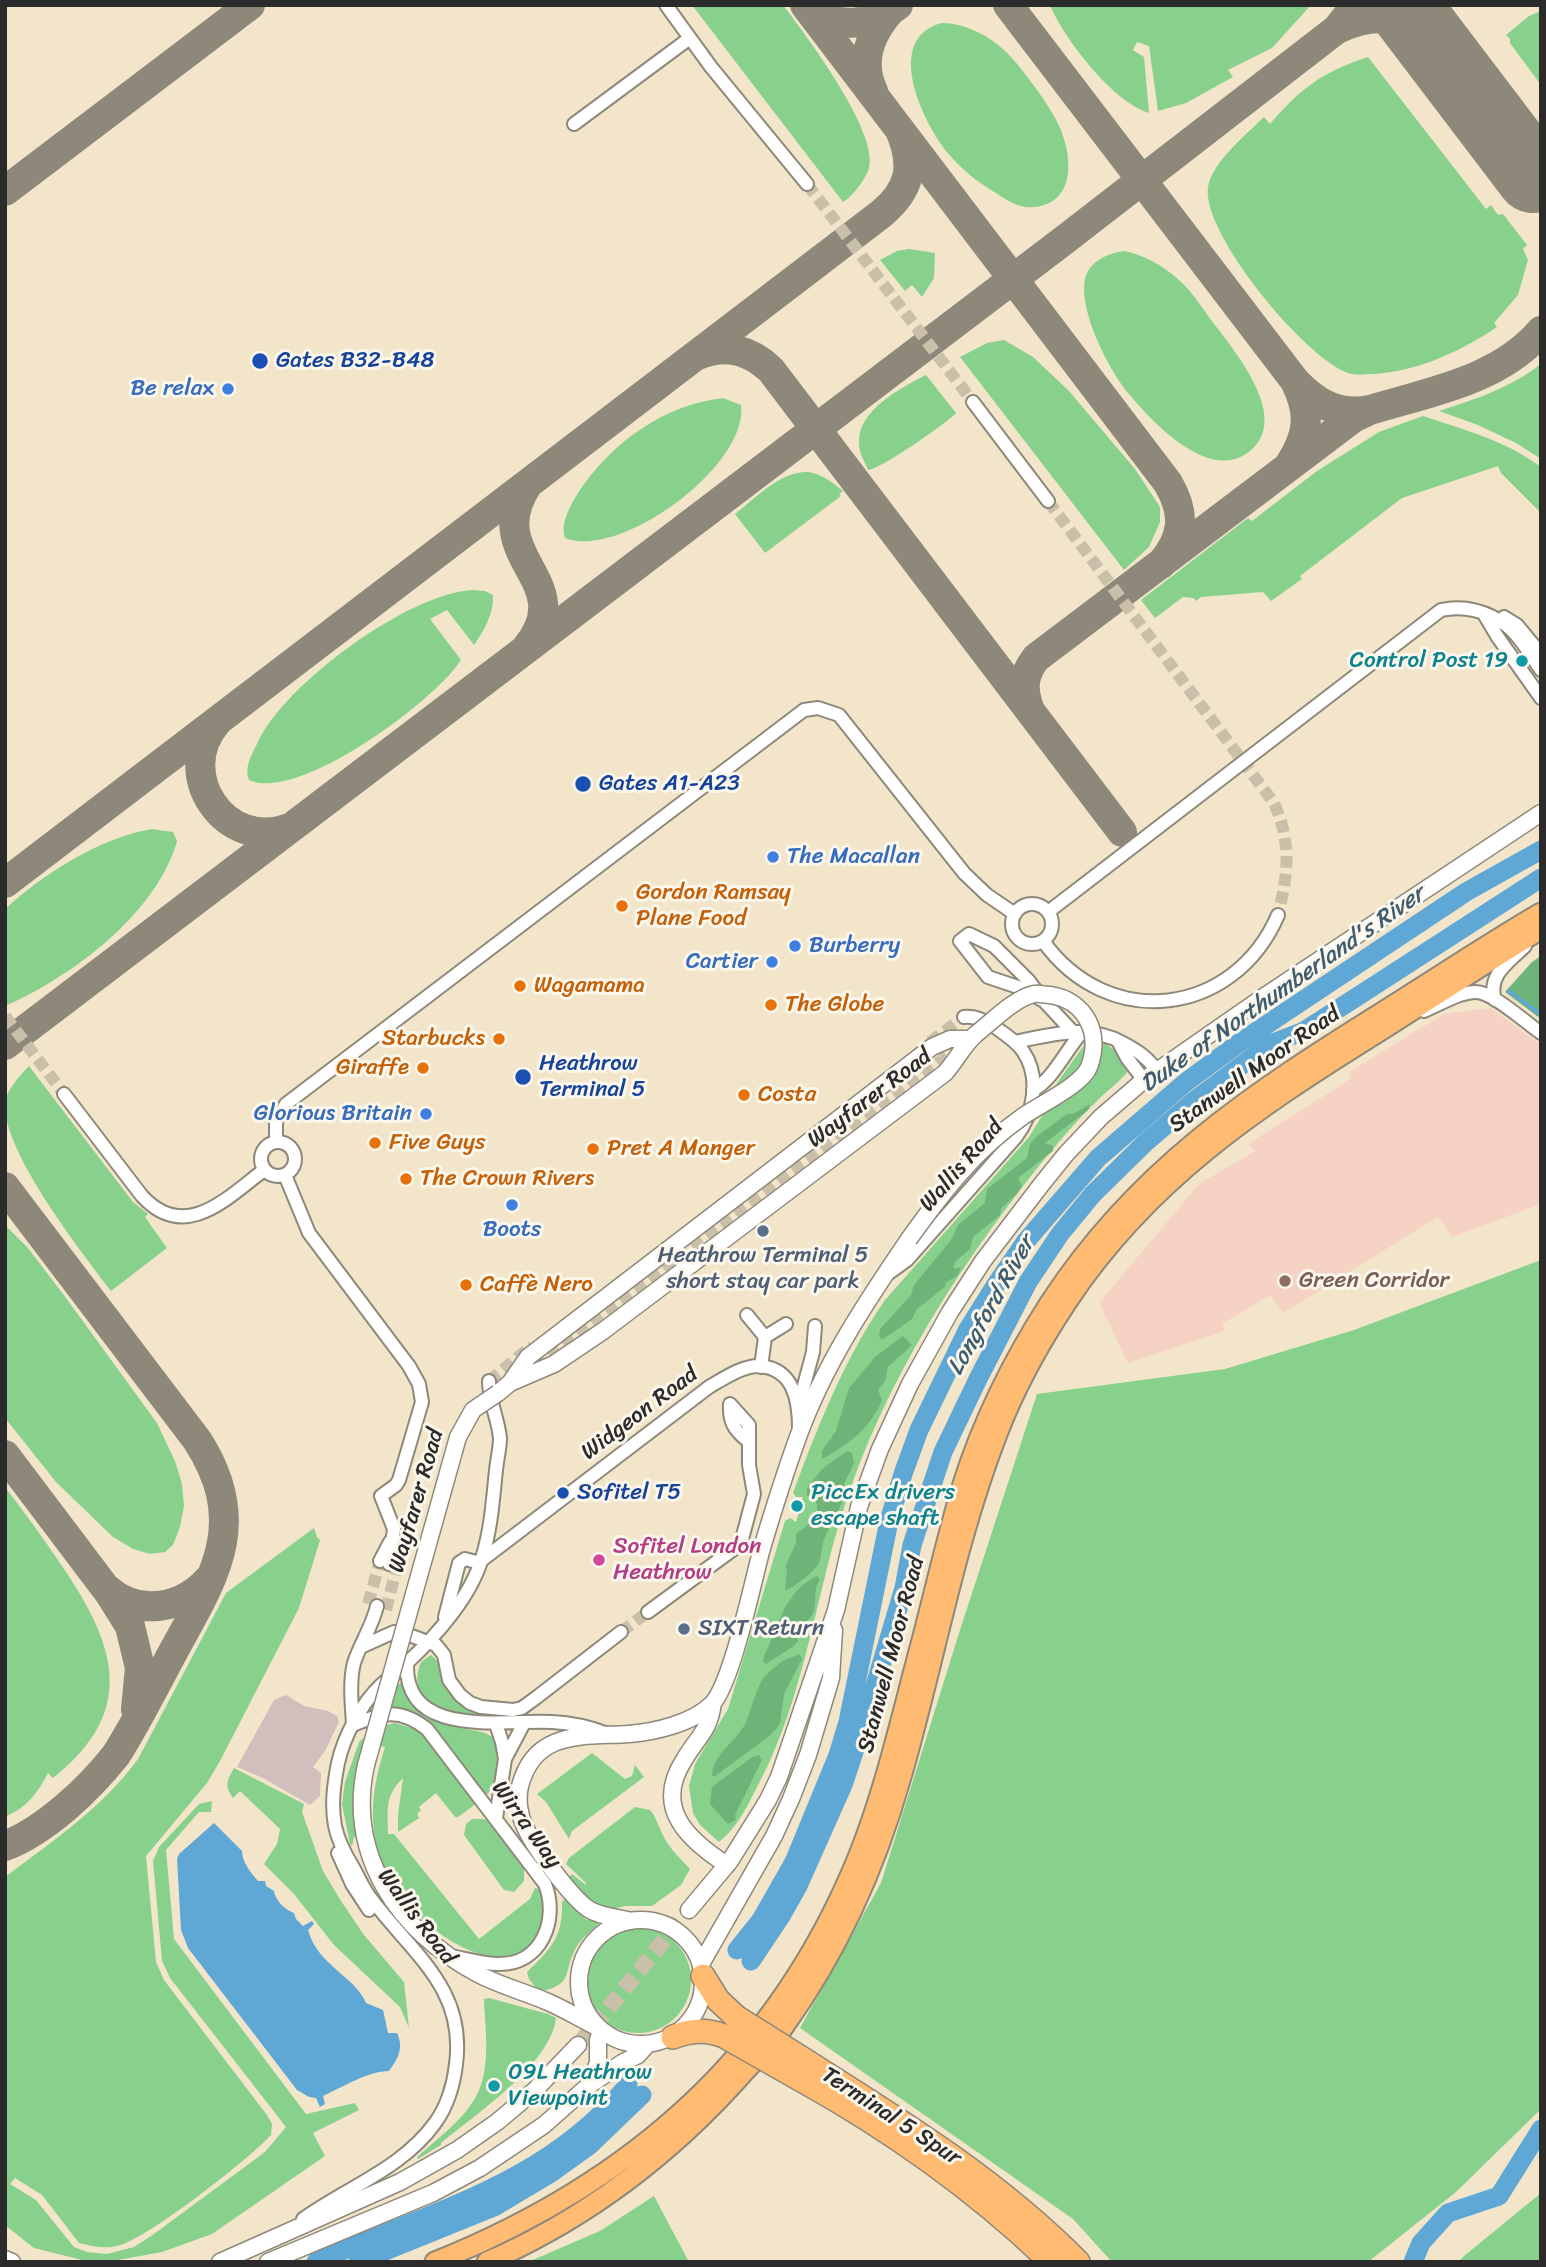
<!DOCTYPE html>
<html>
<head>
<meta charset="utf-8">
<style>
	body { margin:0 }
	#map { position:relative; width:1546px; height:2267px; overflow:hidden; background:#f2e5ca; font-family:Sriracha,sans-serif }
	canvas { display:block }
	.frame { position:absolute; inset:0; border:7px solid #2b2b2b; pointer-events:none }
</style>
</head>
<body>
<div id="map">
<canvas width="1546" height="2267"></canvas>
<div class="frame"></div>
</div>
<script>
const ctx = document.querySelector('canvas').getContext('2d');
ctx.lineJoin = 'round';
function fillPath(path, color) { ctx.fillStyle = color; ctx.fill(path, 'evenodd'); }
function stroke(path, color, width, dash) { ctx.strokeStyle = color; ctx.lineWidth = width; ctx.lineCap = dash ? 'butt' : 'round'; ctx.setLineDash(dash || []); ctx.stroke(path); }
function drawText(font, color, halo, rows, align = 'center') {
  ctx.font = font + ' Sriracha,sans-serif'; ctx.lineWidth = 6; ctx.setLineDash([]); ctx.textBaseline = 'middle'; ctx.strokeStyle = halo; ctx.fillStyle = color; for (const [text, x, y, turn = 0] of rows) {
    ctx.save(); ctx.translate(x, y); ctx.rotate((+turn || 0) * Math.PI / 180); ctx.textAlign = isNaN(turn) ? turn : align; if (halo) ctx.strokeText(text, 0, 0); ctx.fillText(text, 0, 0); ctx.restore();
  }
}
fillPath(new Path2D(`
	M1491 1008 1541 1045V1204L1452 1237 1438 1217 1283 1313 1270 1295 1222 1324 1225 1331 1128 1363 1099 1303 1199 1184 1255 1151 1248 1144 1352 1078 1349 1072 1444 1014Z`), '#f6d2c4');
fillPath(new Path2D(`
	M286 1695 304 1706 328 1711 337 1716 339 1722 325 1751 313 1767 321 1773 320 1796 310 1805 263 1778 237 1767 274 1700Z`), '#d1bfbe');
fillPath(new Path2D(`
	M692 5H783C805 34 879 132 869 168 865 180 853 196 843 202Z
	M1050 5H1311L1272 48 1228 70 1233 77 1186 103 1158 111 1149 46 1137 42 1133 50 1144 57 1149 113C1113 102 1064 39 1050 5Z
	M1541 11V85L1510 43V39L1506 35 1529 16Z
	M942 23C964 23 988 35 1004 50 1017 61 1047 102 1055 118 1072 147 1080 203 1034 207 1020 209 1008 201 996 193 977 182 961 169 947 152 922 121 883 38 942 23Z
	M1368 57 1486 209 1491 205 1498 215 1503 214 1527 245 1523 249 1528 260 1518 295 1494 323 1497 327 1488 333C1452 355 1416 371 1374 374 1366 374 1356 376 1348 373 1305 358 1201 233 1208 187 1212 162 1247 134 1264 117L1270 124C1301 88 1322 72 1368 57Z
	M909 249 935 253 934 278 922 297 912 285 905 291 880 260 897 251Z
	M1124 251C1144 255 1164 266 1179 280 1192 291 1202 308 1212 321 1233 349 1292 418 1250 451 1240 459 1229 462 1216 460 1182 453 1150 419 1128 393 1109 370 1072 300 1088 271 1095 259 1110 253 1124 251Z
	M1004 340 1033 357 1069 391 1135 469 1160 507V522L1149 547 1124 570 960 357 987 343Z
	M1541 364V459L1516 443 1478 425 1439 411C1476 399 1510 388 1541 364Z
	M926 375 956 413C946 424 879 470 868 470 865 462 859 453 859 444 857 410 901 388 926 375Z
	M723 398 741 405C749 465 621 560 565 538 560 524 570 506 578 493 611 443 663 405 723 398Z
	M1423 416C1464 430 1505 440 1541 467V513L1501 473 1498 466 1402 498 1300 576 1302 579 1271 601 1263 592 1201 597 1196 601 1194 598 1183 597 1155 618 1141 600 1248 518 1252 521 1317 471 1379 432Z
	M808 472C822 474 832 482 843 491L839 494 841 496 765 553 735 514C756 498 780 471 808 472Z
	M472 590 485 591 493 595C494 613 484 631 474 645L447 610 430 619 461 660C435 701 298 803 249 780 244 768 251 756 257 744 283 685 407 594 472 590Z
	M152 829 173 832 177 841C157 913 72 977 5 1006V909C45 873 99 838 152 829Z
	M1087 1041C1109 1040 1119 1052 1129 1070 1119 1083 1106 1091 1095 1103 1076 1121 1059 1142 1042 1162 951 1276 871 1402 833 1545 811 1627 797 1715 755 1791 745 1811 736 1828 719 1842L700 1825 693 1813 689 1786 695 1764 728 1709 785 1521 790 1518 796 1522 803 1497H796L793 1493C818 1426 844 1359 885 1300L1029 1137 1042 1116 1052 1090Z
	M29 1066 133 1202 148 1214 145 1217 167 1248 111 1291C83 1254 0 1149 5 1101 8 1089 20 1075 29 1066Z
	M5 1225 28 1248 66 1298 157 1423 175 1461 182 1484 184 1506 180 1527 173 1545 165 1552 150 1554 133 1549 113 1537 56 1482 5 1418Z
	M1541 1260V2109L1456 2192 1368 2262H1112L1073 2219 800 2028 881 1883 960 1630 1037 1394 1225 1369 1354 1330Z
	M5 1487C25 1513 44 1539 62 1566 116 1645 138 1711 53 1778L48 1773C38 1793 26 1808 5 1817Z
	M314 1528 317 1537 320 1540 299 1608 220 1761 207 1783 146 1856 156 1962 164 1980 267 2115 272 2124 271 2135C248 2160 146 2240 117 2246 104 2249 91 2246 79 2243L42 2195 15 2178 10 2184 36 2200 74 2247 87 2252 107 2254 134 2247 154 2234 265 2152 286 2127 170 1978 162 1961 153 1861 159 1847 199 1804 212 1801 211 1812H199L166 1850 174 1939 306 2114 355 2103 359 2110 313 2133 325 2156 212 2234 162 2252 107 2262H90L34 2248 6 2226 5 2219V1877C53 1841 103 1807 138 1759L226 1593Z
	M431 1655C442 1663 441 1674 446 1684 462 1722 500 1717 533 1714L534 1721C521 1722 508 1723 496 1723 487 1722 478 1719 469 1717 440 1709 406 1700 421 1662Z
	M404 1679C416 1692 432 1713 446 1722 470 1737 501 1721 499 1762 498 1775 494 1787 485 1797L427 1724 371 1713Z
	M395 1723 416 1729 428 1740 477 1803 458 1817H455L436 1793 419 1807 421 1810 417 1814 419 1818 398 1832V1815L403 1778C384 1797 388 1809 388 1834H394L479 1939 530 1899 535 1888 540 1889C546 1906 546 1920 537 1936 508 1983 443 1941 415 1913 407 1905 400 1892 394 1882L390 1883C367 1834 369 1798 385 1747L371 1743C355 1779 350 1799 358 1838L354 1837 352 1846 350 1844 342 1804 345 1782 359 1742 374 1728Z
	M592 1753 625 1779 632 1776 635 1765 644 1777 572 1831 569 1839 546 1802 537 1794Z
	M234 1768 304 1804 302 1812 323 1871 341 1901 364 1935 404 1982 409 2028 400 2007 334 1945 294 1894 264 1864 277 1844 280 1829 240 1791 233 1798C224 1785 227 1781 234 1768Z
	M635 1807 650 1810C656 1817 657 1823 661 1831 667 1846 679 1857 690 1869L681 1885 652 1906H626L612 1909 590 1902 569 1877 572 1874 586 1885V1883L566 1864 569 1858Z
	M472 1819H484L493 1824 524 1864V1881L514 1892 504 1890 464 1835 466 1824Z
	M565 1899 585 1919 599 1923C592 1931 582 1937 576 1948 562 1972 576 1984 539 1992L529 1979 527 1972C551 1949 563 1937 562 1902Z
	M585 1980a53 53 0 1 1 106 0a53 53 0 1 1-106 0Z
	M489 1998 548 2014 556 2018C551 2064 475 2115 441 2143V2145L418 2159 417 2157C439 2137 471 2115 481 2085 490 2058 485 2027 484 1999Z
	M1541 2193V2262H1458L1464 2256Z
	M654 2196 689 2262H528L600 2231Z`), '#88d18d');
fillPath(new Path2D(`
	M1541 956V1019L1505 992 1532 962Z
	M1090 1104 1088 1110 1045 1143 1053 1146V1151L1018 1178 1022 1186 1017 1194 1001 1208 1000 1215 994 1220 973 1237 970 1249 956 1261 953 1267 956 1269 961 1267 958 1275 945 1283 946 1286 917 1309 912 1319 882 1340 879 1335 880 1329 911 1295 914 1285 951 1240 958 1225 985 1203 987 1189 1027 1158 1030 1144 1036 1137 1067 1114H1073Z
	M903 1336 912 1345 888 1367 885 1381 878 1390 882 1400C872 1427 847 1446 822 1459V1451L836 1431 849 1388 876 1356Z
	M847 1451 852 1453 854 1463 844 1484C848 1500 829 1526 824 1540 820 1550 823 1559 816 1567 809 1576 795 1586 785 1591L787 1571 785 1567 796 1543V1534C806 1526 819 1518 817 1504L807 1495V1488L822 1469Z
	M817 1576 820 1580C812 1590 818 1601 813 1613 809 1622 799 1626 793 1633L797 1636 798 1641 794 1646 766 1664 763 1662 764 1656C780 1625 783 1592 817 1576Z
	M799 1654 802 1659 784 1694 780 1723 777 1728 767 1738 715 1776H712C712 1754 739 1740 747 1720 752 1708 757 1684 766 1675 772 1670 782 1660 789 1658 792 1657 796 1656 799 1654Z
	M759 1755 762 1760 735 1815 736 1820 728 1824 710 1804 712 1787 751 1758Z`), '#6eb378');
fillPath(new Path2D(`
	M214 1823 242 1851C242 1862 251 1873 258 1881H265L266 1886 274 1891C275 1900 285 1910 294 1913L296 1919 303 1926 312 1921 314 1924 308 1930C318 1966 356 1977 366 2003L383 2010 388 2033H397C404 2048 398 2059 389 2071 368 2071 343 2087 323 2096L325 2104 320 2107 316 2098 309 2097 297 2090 188 1948 181 1930 177 1859 179 1854Z`), '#5fa8d6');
stroke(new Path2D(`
	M1509 991 1541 1015`), '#5fa8d6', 3.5);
stroke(new Path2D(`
	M737 1950 761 1920 794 1862 838 1755 848 1722 889 1521 903 1474 919 1430 968 1329 995 1286 1026 1241 1098 1158 1186 1082 1239 1043 1466 892 1541 850
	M751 1961 781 1916 798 1886 843 1785 866 1716 904 1588 912 1545 943 1452 978 1379 1028 1282 1060 1234 1093 1194 1146 1142 1195 1100 1270 1044 1304 1031 1541 878
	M316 2262C430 2211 544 2186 628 2085
	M358 2262 494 2207 551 2173 590 2145 642 2095
	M1413 2262 1421 2243 1448 2213 1499 2196 1541 2129`), '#5fa8d6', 19);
stroke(new Path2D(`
	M805 5 1168 483C1186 514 1184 537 1161 564
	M1008 5 1295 381C1317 404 1338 416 1370 410
	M810 8C837 31 872 25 898 5
	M1337 29C1374 12 1401 14 1431 42
	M873 91C859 62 870 34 890 11
	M1533 176 1541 188
	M5 191 250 5
	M698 355C725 343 750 350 771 370L1122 832
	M1290 464C1309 434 1311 413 1295 381
	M527 647C581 580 479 557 528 484
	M1029 708C1022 688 1023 675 1036 658L1353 418 1370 410C1429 392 1500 380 1541 331
	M216 723C173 774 225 852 289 828
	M5 883 881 214C911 189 915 166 900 130
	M5 1045 1063 241 1337 29 1356 5
	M5 1187 197 1440C251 1523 214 1577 173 1652 154 1687 137 1722 116 1755 89 1789 46 1830 5 1846
	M5 1455 110 1594 130 1626 140 1668 136 1709
	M107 1589C139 1617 182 1609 209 1579`), '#8e887a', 30);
stroke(new Path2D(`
	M1403 5 1533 176`), '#8e887a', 74);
stroke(new Path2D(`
	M807 184 973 402
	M1048 501 1274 803C1292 843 1288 874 1278 915
	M5 1016 64 1094
	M930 1042 964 1017
	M535 1367 962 1045
	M489 1381 532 1346
	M368 1604 380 1561
	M386 1610 397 1566
	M621 1632 648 1612`), '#cac0aa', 12, [12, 6]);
stroke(new Path2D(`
	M578 2045 689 1910`), '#cac0aa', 16, [16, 8]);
const minor = new Path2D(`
	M666 5 711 67 807 184
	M574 124 690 38
	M973 402 1048 501
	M1484 614 1497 636 1541 698
	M1504 617 1517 625 1541 654
	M1012 924a20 20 0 1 1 40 0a20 20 0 1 1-40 0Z
	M1048 912 1441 610C1464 605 1488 611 1507 626 1521 637 1531 656 1541 670
	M969 934 994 946 1029 981 1044 1001 1018 987 988 977 960 941Z
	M1043 941C1108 1032 1234 1017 1278 915
	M1495 1000C1487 975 1509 962 1525 946
	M1044 1001 1072 1031
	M1424 1011C1439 1005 1459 992 1476 992 1493 992 1526 1023 1541 1033
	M1118 1041 1127 1058 1144 1080
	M1015 1042C1053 1034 1087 1024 1123 1043 1138 1051 1147 1057 1157 1071
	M1033 1090C1053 1080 1067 1048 1083 1031
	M64 1094 142 1196C185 1243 227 1198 264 1170
	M276 1141V1121L286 1104 804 710 818 708 839 715 964 873 987 895 1015 914
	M261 1159a17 17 0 1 1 34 0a17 17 0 1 1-34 0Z
	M285 1175 309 1233 409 1366 419 1384 422 1402 399 1480 396 1485 381 1496 394 1529 389 1564
	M889 1273 907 1260 1016 1137C1034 1113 1041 1078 1023 1051 1017 1042 1007 1036 998 1029 988 1022 976 1015 964 1017
	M747 1315 765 1337
	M761 1367 765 1337 786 1324
	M730 1404C729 1422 734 1430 748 1441
	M799 1404 813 1352 815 1326
	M482 1560 709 1387C723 1379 743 1365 760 1366 794 1369 799 1401 799 1428
	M380 1561 390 1542
	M648 1612 735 1548 742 1539 754 1494 749 1465V1425L730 1404
	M445 1617 459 1563 465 1559 480 1563
	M363 1646 394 1632H401L436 1645 444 1655 449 1680 460 1695 470 1703 481 1707 513 1710 522 1708 537 1697 621 1632
	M407 1663C404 1740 504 1719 552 1722 571 1723 587 1726 605 1733
	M496 1724 502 1742 505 1759
	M353 1725C383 1712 400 1708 427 1729L545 1884C559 1919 542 1965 498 1964 483 1964 468 1959 454 1957
	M353 1725C352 1706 349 1682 354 1663 360 1644 372 1627 377 1606
	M496 1818 505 1759 524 1723
	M338 1853 352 1884 369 1910
	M303 2219C346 2188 403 2168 435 2123 447 2107 454 2084 456 2064 466 1989 413 1954 373 1901 365 1892 360 1880 354 1869 346 1856 338 1841 335 1826 331 1804 334 1784 338 1763 344 1736 361 1704 381 1685 390 1677 400 1670 409 1661 437 1635 471 1596 482 1558 491 1530 493 1499 496 1470 497 1460 500 1448 500 1438 498 1418 489 1402 489 1381`);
const tertiary = new Path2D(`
	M510 1383 528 1357 932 1047 950 1039H970
	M498 1393 510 1383 554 1364 603 1331 945 1073C956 1061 964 1044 976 1034
	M713 1703C709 1732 698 1736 684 1760 653 1808 688 1840 727 1865
	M366 1765C346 1857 399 1931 478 1974 501 1986 525 1992 548 2002 564 2009 579 2018 595 2026
	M689 1910 730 1861 768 1800 779 1777 836 1610 859 1507 880 1449 910 1384 950 1312 983 1261 1041 1185 1066 1154 1101 1117 1144 1080 1259 1000 1541 813
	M579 1982a62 62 0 1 1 124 0a62 62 0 1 1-124 0Z
	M631 1921C618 1917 602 1917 590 1910 573 1900 533 1846 525 1827 519 1815 517 1799 520 1786 535 1729 584 1737 629 1734 655 1732 693 1723 712 1704 732 1683 753 1581 762 1548 773 1511 785 1473 798 1437 824 1365 866 1302 909 1239
	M701 1964 774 1836 791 1799 808 1755 831 1678 834 1630
	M589 2084 598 2063V2040L601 2030
	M5 2259 12 2262
	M220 2262 400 2182 457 2150 497 2122 534 2091 578 2045
	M268 2262 433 2193 480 2168 544 2125 588 2086 622 2063 638 2055 647 2045`);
const primary = new Path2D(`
	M435 2262C632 2183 778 2055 859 1855 886 1787 902 1715 921 1644 935 1591 947 1537 963 1484 983 1421 1014 1359 1050 1303 1137 1169 1253 1093 1386 1010 1437 978 1488 944 1541 913
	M487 2262C586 2219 672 2153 743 2073 757 2058 772 2043 784 2026 838 1951 876 1866 901 1777 934 1663 954 1545 997 1434 1015 1387 1040 1342 1068 1300 1148 1180 1255 1109 1375 1034 1430 999 1485 963 1541 929`);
const motorway = new Path2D(`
	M703 1976 718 2000 736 2017
	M673 2037C691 2030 706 2029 724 2036
	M809 2063C904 2123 998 2181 1078 2262
	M798 2078C890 2129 975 2189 1051 2262`);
stroke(minor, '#8e887a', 16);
stroke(tertiary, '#8e887a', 19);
stroke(primary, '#8e887a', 23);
stroke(motorway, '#8e887a', 26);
stroke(minor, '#fff', 12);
stroke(tertiary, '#fff', 16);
stroke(primary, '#ffbb71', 19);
stroke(motorway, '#ffbb71', 23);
const tertiaryBridge = new Path2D(`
	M909 1239C942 1193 975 1150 1022 1117 1039 1105 1082 1085 1089 1067 1102 1034 1086 1000 1050 995 1045 995 1039 993 1034 994 1013 999 993 1021 976 1034
	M366 1765 458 1437 473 1410 498 1393`);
const motorwayBridge = new Path2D(`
	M736 2017 809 2063
	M724 2036 798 2078`);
stroke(tertiaryBridge, '#8e887a', 19, []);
stroke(motorwayBridge, '#8e887a', 26, []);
stroke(tertiaryBridge, '#fff', 16);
stroke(motorwayBridge, '#ffbb71', 23);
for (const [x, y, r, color] of [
	[260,361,9,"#1a4fb4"],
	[228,389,7,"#3f7fe0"],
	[1522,661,7,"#0f9aa8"],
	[583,784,9,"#1a4fb4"],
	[773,857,7,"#3f7fe0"],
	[622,906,7,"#e8710a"],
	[795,946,7,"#3f7fe0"],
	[772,962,7,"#3f7fe0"],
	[520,986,7,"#e8710a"],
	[771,1005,7,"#e8710a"],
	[499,1039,7,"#e8710a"],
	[423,1068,7,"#e8710a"],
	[523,1077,9,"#1a4fb4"],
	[744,1095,7,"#e8710a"],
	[426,1114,7,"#3f7fe0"],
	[375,1143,7,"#e8710a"],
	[593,1149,7,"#e8710a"],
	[406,1179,7,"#e8710a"],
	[512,1205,7,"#3f7fe0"],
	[763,1231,7,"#5c6f8a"],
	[1285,1281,7,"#8d6e63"],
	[466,1285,7,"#e8710a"],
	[563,1493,7,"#1a4fb4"],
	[797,1506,7,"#0f9aa8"],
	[599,1560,7,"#d1479c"],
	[684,1629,7,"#5c6f8a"],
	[494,2086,7,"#0f9aa8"]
]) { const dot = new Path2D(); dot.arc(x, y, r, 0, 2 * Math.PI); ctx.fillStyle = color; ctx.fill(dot); stroke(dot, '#fbf7ec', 2.5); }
drawText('23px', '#164399', '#fbf7ec', [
	["Gates B32-B48",276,361],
	["Gates A1-A23",599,784],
	["Heathrow",539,1064],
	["Terminal 5",539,1090],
	["Sofitel T5",577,1493]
], 'left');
drawText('23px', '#366cbe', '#fbf7ec', [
	["Be relax",214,389],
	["The Macallan",787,857,"left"],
	["Burberry",809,946,"left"],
	["Cartier",758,962],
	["Glorious Britain",412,1114],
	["Boots",512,1230,"center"]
], 'right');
drawText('23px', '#0d838f', '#fbf7ec', [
	["Control Post 19",1508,661,"right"],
	["PiccEx drivers",811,1493],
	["escape shaft",811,1519],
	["09L Heathrow",508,2073],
	["Viewpoint",508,2099]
], 'left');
drawText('23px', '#c56008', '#fbf7ec', [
	["Gordon Ramsay",636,893],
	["Plane Food",636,919],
	["Wagamama",534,986],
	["The Globe",785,1005],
	["Starbucks",485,1039,"right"],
	["Giraffe",409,1068,"right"],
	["Costa",758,1095],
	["Five Guys",389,1143],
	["Pret A Manger",607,1149],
	["The Crown Rivers",420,1179],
	["Caffè Nero",480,1285]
], 'left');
drawText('23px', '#2b2b2b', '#fbf7ec', [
	["Stanwell Moor Road",1255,1070,-35],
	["Wayfarer Road",870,1099,-37],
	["Wallis Road",962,1166,-49],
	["Widgeon Road",640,1414,-37],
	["Wayfarer Road",417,1501,-74],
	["Stanwell Moor Road",892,1655,-75],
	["Wirra Way",526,1825,54],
	["Wallis Road",416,1917,53],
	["Terminal 5 Spur",891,2117,33]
]);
drawText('23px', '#4e5e75', '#fbf7ec', [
	["Heathrow Terminal 5",763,1256],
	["short stay car park",763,1282],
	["SIXT Return",698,1629,"left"]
]);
drawText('23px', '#785e54', '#fbf7ec', [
	["Green Corridor",1299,1281]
], 'left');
drawText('23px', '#b23c85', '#fbf7ec', [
	["Sofitel London",613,1547],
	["Heathrow",613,1573]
], 'left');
drawText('italic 24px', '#405d6f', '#fbf7ec', [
	["Duke of Northumberland's River",1283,990,-35],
	["Longford River",992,1306,-61]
]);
</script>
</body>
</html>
